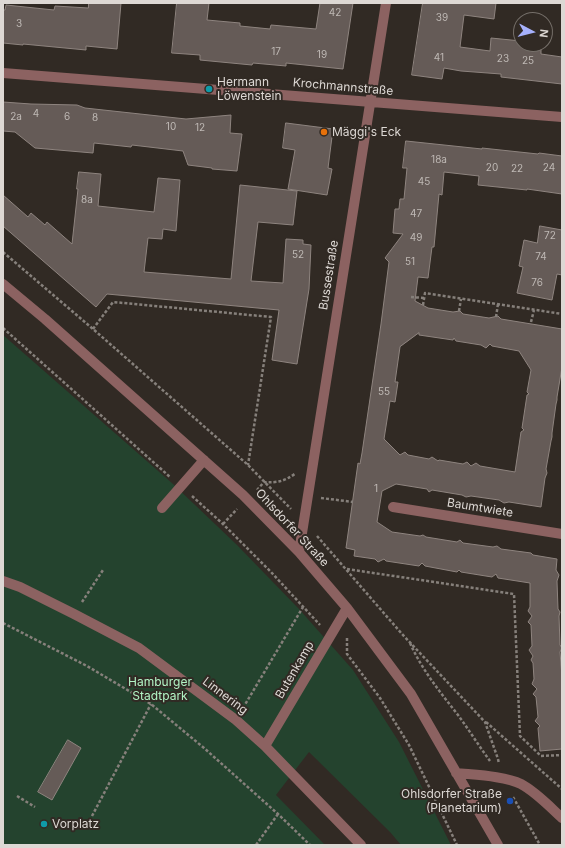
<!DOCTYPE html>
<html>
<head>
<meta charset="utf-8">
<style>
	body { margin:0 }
	#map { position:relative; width:565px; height:848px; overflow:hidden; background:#312a24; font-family:Inter,sans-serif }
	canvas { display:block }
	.frame { position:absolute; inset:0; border:4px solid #ddd8d4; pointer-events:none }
	.north { position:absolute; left:513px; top:12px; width:40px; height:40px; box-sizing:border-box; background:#312a24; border:1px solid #76706a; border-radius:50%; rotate:97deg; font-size:11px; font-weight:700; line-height:16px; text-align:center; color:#ddd8d4 }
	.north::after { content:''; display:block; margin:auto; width:14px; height:18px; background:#a6b1fc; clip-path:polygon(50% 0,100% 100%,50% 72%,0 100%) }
</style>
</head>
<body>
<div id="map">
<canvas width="565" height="848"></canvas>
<div class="frame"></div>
<div class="north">N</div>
</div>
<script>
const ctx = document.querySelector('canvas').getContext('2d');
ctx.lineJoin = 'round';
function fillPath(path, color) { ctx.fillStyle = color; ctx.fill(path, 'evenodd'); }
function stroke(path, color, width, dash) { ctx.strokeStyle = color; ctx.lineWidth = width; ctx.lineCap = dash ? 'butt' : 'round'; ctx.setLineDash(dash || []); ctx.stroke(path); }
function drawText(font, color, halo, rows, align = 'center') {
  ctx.font = font + ' Inter,sans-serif'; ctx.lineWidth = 4; ctx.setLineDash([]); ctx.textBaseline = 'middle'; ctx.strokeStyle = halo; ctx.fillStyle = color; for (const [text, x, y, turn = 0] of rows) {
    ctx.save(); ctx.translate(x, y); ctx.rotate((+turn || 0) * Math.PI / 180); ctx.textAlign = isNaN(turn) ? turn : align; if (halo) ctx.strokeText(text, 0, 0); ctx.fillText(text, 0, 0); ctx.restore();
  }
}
fillPath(new Path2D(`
	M3 335 173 484 237 545 299 609 353 670 399 742 451 845H401L390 832 309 752 276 795 325 845H3Z`), '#24432e');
const building = new Path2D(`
	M89 3H121L117 49 86 46V50L23 44V45L3 43V10H5L6 5 54 10 55 6 88 8Z
	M177 3H209L207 20 240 23V26L270 29 271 25 316 29 320 3H353L343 69 286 63V66L253 63 252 65 200 60V55L172 53Z
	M423 3H496L494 19 464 15 460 47 490 51 491 38 521 41V44H524V46L541 48V54L562 57V84L501 77V74L461 71 444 68 442 79 412 75Z
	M3 102 31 104 77 105 85 108 186 119 231 115 230 133 242 134 237 171 212 169V168L188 165 183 151 132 145 131 147 94 143 93 153 35 148 15 132 3 131Z
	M286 123 333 129 328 168 332 169 327 195 288 189 295 150 283 148Z
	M406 141 482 149V148L538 154 539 153 562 156V194L527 189V190L478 185 479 176 444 172 442 195 439 194 434 247H432L428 278 418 277 415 301 428 308 453 312 460 311 463 314 489 318 498 316 501 319 562 329V367L557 397V400L556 404 552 433V437L551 441 546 469 547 473 545 478 541 507 509 502 504 503 499 500 471 496 466 497 462 495 432 490 429 492 427 489 396 484 382 491 377 522 392 532 420 536 423 535 426 537 457 542 460 540 463 543 493 547 497 546 501 549 531 553 533 555 557 559 556 570 559 575 557 581 558 609 560 612 559 616 560 645 562 648 560 652 562 677V749L540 751 538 728 540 726 535 721 538 717 536 697 533 694 537 689 532 684 534 679 533 663 531 660 533 656 529 650 532 646 531 625 528 622 532 616 528 611 530 607V583L498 578 496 574 492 577 461 572 459 570 457 572 425 566 422 563 419 566 386 561 384 559 378 562 375 559 354 556 355 550 346 548 358 463 360 464 362 453 381 324 389 262 385 258 403 234 393 233 395 209H399L400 199H404L407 168H403ZM419 333V335L453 340 454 338 456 341 481 345 486 348 490 344 492 346 519 351 531 370 527 392 529 394 527 395 522 428 524 430 521 432 515 472 480 466 476 463 471 466 467 462 463 464 439 460 438 461 432 457 429 459 408 455 405 452 400 455 384 439 390 401 395 402 398 382H395L400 347Z
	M79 172 101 174 98 206 154 212 158 178 180 180 176 231 163 229 162 239 148 238 144 272 231 279 240 185 297 191 293 225 258 222 251 281 283 283 286 239 303 240V244L311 245 309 289 297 364 272 360 279 310 107 294 96 307 3 226V195L28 217 31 213 45 225 47 222 72 244 78 189H77Z
	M540 226 562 230V275L557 274 552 300 517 293 523 267 519 266 524 240 537 243Z
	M68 740 81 748 52 800 38 792Z`);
fillPath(building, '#655b57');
stroke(building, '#8e847f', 1);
stroke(new Path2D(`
	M3 252 93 329 248 465 291 509
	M411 297 424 298
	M423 305 425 293 562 314
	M459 311 461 299
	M496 317 498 304
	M531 322 534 310
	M3 328 170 477
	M93 329 113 302 271 317 248 465
	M257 490 264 482C278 483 285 481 296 473
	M192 496 223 524 271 572 320 625
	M321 498 353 502
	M223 524 237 509
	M317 536 402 634 485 722 498 759 499 764
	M347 569 514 594 520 736 541 756 562 755
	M82 602 103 570
	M3 623 87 666 151 704 204 748 278 814 310 845
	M347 638V654L380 698 409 745 457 845
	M410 643C422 670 440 692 458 715 469 730 479 746 490 761
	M243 708 303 607
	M486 722 562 789
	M17 796 35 807
	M513 797 540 845
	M92 816 151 704
	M256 845 278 814`), '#86807b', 2.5, [3, 2]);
stroke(new Path2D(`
	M3 73 562 117
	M3 284 45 319 243 495 299 552 347 608 411 694 498 845
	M393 507 562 534
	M162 508 204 460
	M299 552 386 3
	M3 581 20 587 74 614 139 648 236 720 265 746 361 845
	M265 746 347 608
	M456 773C475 775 505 776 521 784 536 792 549 806 562 818`), '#8c6261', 10);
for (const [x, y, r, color] of [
	[209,89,4,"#0f9aa8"],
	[324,132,4,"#e8710a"],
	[510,801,4,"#1a4fb4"],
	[44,824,4,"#0f9aa8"]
]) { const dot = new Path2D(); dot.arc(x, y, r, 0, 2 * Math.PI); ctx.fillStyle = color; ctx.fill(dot); stroke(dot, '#312a24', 1.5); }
drawText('10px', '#bfb9b5', null, [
	["42",335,13],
	["39",442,18],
	["3",19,24],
	["17",276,52],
	["19",322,55],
	["41",439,58],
	["23",503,59],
	["25",528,61],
	["4",36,114],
	["2a",16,117],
	["6",67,117],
	["8",95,118],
	["10",171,127],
	["12",200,128],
	["18a",439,160],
	["20",492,168],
	["24",549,168],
	["22",517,169],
	["45",424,182],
	["8a",87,200],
	["47",416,214],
	["72",550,236],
	["49",416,238],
	["52",298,255],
	["74",541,257],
	["51",410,262],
	["76",537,283],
	["55",384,392],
	["1",376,489]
]);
drawText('12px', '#ddd8d4', '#312a24', [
	["Hermann",217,82],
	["Löwenstein",217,96],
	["Mäggi's Eck",332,132],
	["Ohlsdorfer Straße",502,794,"right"],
	["(Planetarium)",502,808,"right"],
	["Vorplatz",52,824]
], 'left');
drawText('12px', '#ddd8d4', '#312a24', [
	["Krochmannstraße",343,87,5],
	["Bussestraße",329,275,-81],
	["Baumtwiete",480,508,9],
	["Ohlsdorfer Straße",292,528,47],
	["Butenkamp",295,670,-60],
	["Linnering",225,696,37]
]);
drawText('12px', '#b1f3c4', '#312a24', [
	["Hamburger",160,682],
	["Stadtpark",160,696]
]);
</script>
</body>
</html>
